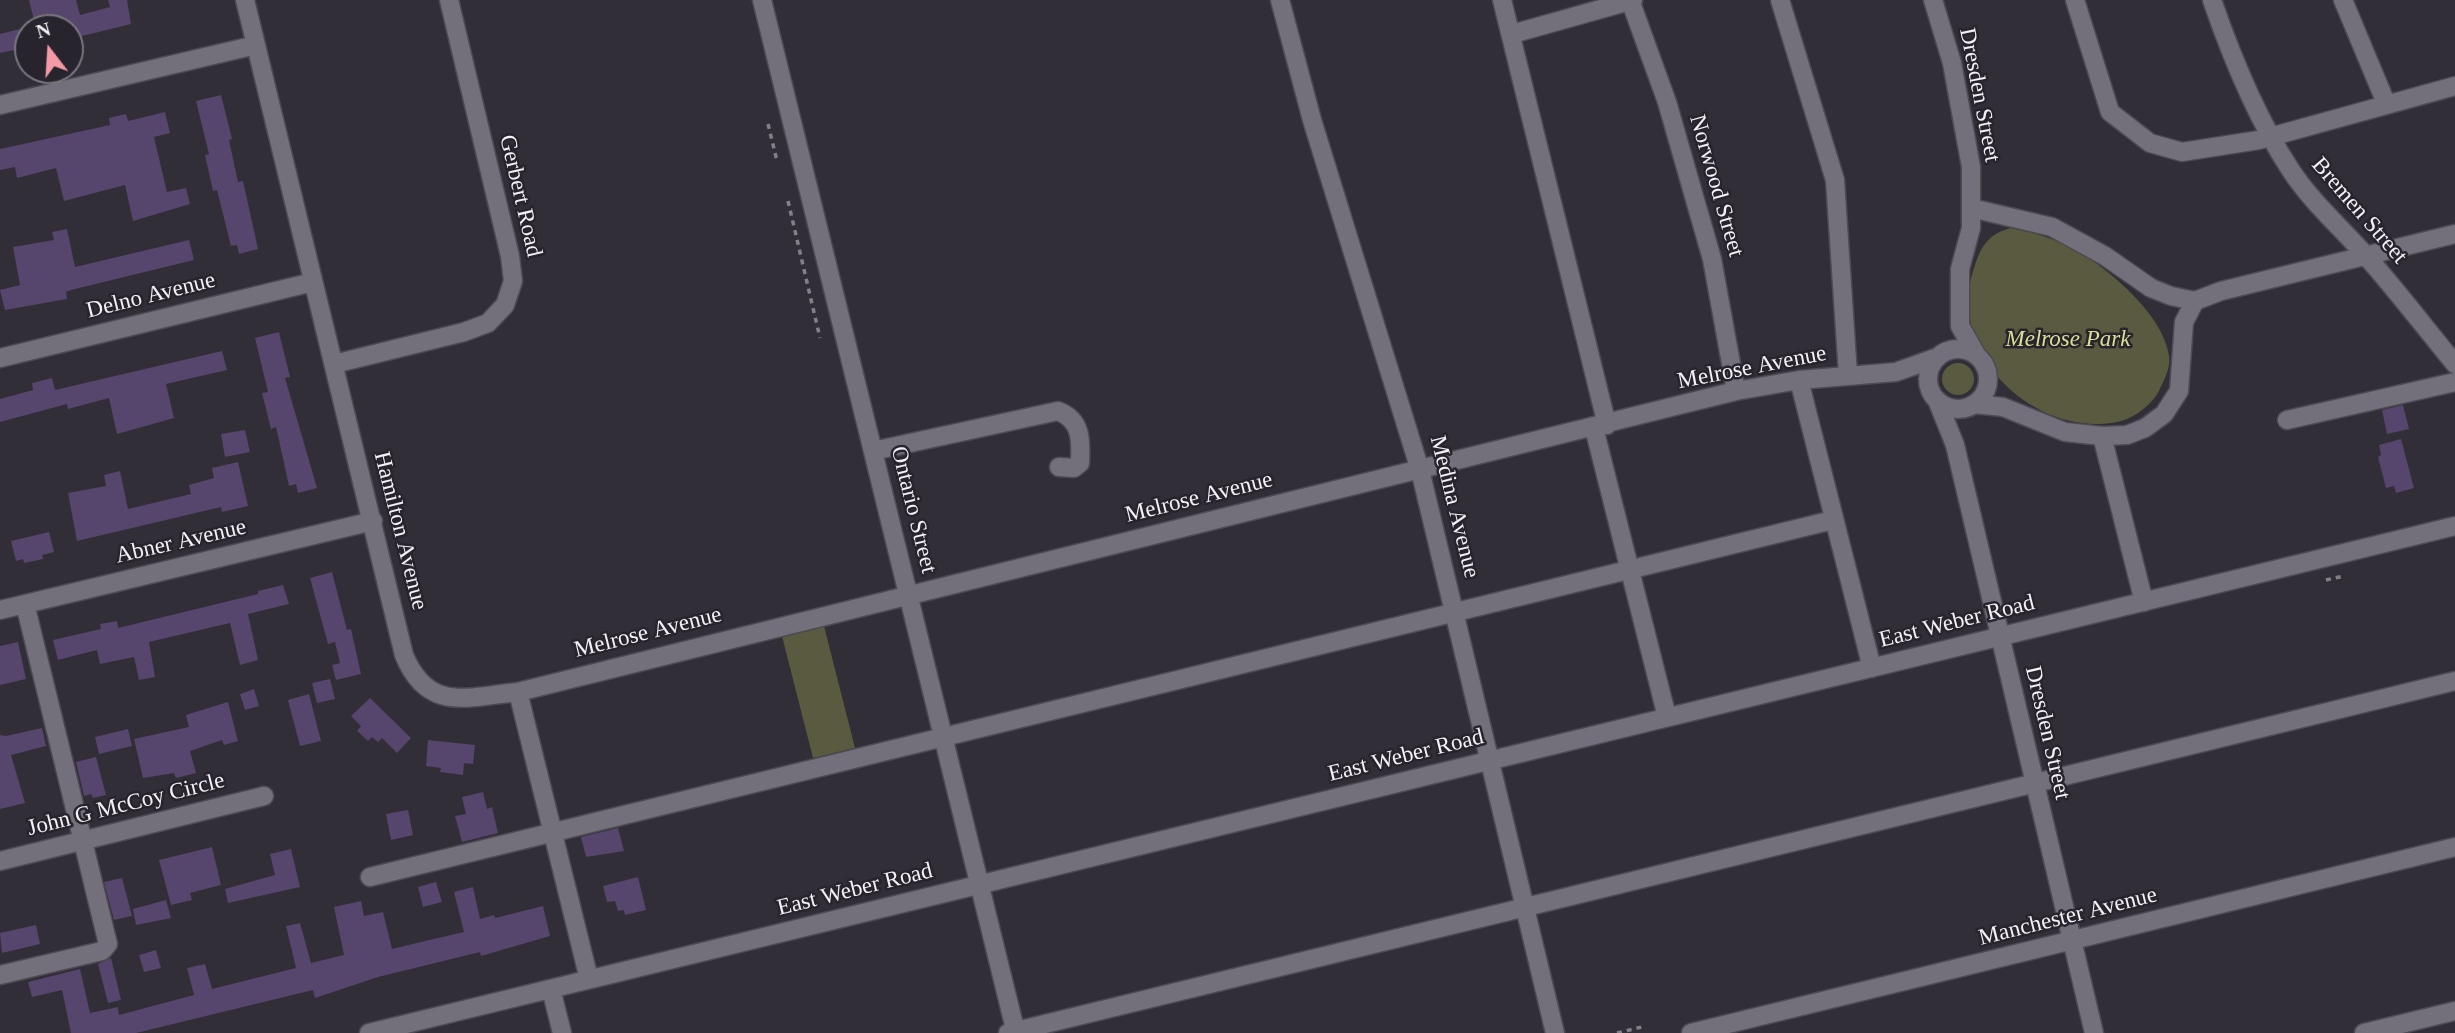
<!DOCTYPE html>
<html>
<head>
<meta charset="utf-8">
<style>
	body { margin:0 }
	#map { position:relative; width:2455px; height:1033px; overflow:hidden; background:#322e37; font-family:Georgia,serif }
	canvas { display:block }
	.north { position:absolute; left:14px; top:14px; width:70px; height:70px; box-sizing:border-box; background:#28242d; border:2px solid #79767d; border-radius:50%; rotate:343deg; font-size:19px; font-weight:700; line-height:28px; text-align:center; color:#f3f0f6 }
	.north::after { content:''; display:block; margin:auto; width:24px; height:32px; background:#f49aa6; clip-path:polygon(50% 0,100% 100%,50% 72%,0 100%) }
</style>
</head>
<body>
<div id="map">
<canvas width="2455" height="1033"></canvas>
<div class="north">N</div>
</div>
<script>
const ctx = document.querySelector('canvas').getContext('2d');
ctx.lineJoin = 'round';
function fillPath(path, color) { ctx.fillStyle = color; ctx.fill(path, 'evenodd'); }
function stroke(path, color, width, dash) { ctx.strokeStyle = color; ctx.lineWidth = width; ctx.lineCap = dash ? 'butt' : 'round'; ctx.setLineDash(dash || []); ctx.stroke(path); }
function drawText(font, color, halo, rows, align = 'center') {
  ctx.font = font + ' Georgia,serif'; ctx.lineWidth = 5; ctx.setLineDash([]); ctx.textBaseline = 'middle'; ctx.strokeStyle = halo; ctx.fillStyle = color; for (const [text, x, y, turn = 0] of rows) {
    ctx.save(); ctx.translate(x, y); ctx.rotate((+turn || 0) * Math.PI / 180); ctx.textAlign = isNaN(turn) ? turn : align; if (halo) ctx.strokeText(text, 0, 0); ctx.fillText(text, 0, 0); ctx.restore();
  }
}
fillPath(new Path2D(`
	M2011 228C2028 231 2045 236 2062 243 2100 260 2164 313 2169 356 2171 368 2164 380 2159 391 2149 408 2132 420 2112 423 2030 434 1946 352 1974 268 1981 246 1988 234 2011 228Z
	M1942 379a16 16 0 1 1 32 0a16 16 0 1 1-32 0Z
	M824 626 855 748 813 758 782 636Z`), '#595a3f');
fillPath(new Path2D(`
	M29 0H76L80 15 110 7 108 0H127L131 24 70 39V28H36Z
	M28 27V47L0 53V34Z
	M221 95 232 139 229 140 238 182 243 181 258 249 239 254 237 245 231 246 217 190 213 191 205 155 209 154 196 101Z
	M165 112 170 133 154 137 167 192 186 188 190 204 133 221 125 185 64 201 56 168 17 178 15 167 0 170V149L110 125 109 118 126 114 128 121Z
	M67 229 75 267 189 240 194 260 71 290 66 292 67 299 5 310 0 290 20 285 13 247 54 240 52 232Z
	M279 332 290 377 285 378 317 488 298 493 296 484 289 486 276 427 271 429 262 393 268 392 255 338Z
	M222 351 227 370 166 384 174 418 117 434 109 398 68 409 67 404 0 422V399L33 390 32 383 52 378 55 390Z
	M2403 405 2409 429 2387 434 2382 410Z
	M245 430 250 452 225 457 221 434Z
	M2401 439 2414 488 2396 493 2394 486 2386 488 2378 457 2381 455 2379 445Z
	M238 462 248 506 222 512 221 507 77 541 68 493 106 486 104 475 120 471 128 509 191 494 189 485 214 478 212 468Z
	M49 532 54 552 42 555 43 559 24 563 23 559 16 561 11 541Z
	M332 572 347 630 351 629 361 674 336 680 332 665 340 663 335 642 328 644 310 578Z
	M283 585 289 604 248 614 258 660 240 665 230 623 149 642 155 677 139 680 134 657 100 664 97 650 58 660 53 640 101 629 100 624 117 621 118 628 258 594V591Z
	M18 642 26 679 0 685V646Z
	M330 679 335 699 317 703 312 683Z
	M254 689 259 706 245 710 240 694Z
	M309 694 321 741 300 746 288 700Z
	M370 698 411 738 397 753 382 738 378 742 372 737 368 741 357 731 361 726 351 716Z
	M228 702 238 741 224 745 222 740 190 751 196 773 176 778 174 773 143 778 134 739 189 727 186 715Z
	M42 728 46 746 11 755 25 803 0 809V735L6 736Z
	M128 729 132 746 99 754 95 737Z
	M428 740 475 745 473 764 464 763 463 775 440 772 441 768 426 766Z
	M96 757 106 795 93 798 91 794 84 796 76 762Z
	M483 792 487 809 492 807 498 833 462 842 455 816 466 814 462 797Z
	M408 810 413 835 391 840 386 814Z
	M618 828 624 851 586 857 581 837Z
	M212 847 221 885 190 893 192 900 171 905 159 860Z
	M291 849 300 887 228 903 225 889 275 875 270 854Z
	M638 877 646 910 625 915 624 910 618 911 615 901 607 902 603 886Z
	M122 878 132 916 114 920 104 882Z
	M436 882 442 902 423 907 418 887Z
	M473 887 480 919 494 915 495 918 543 906 550 936 481 956 480 952 378 977 315 998 313 990 136 1033H71L62 990 32 997 28 982 80 969 90 1013 118 1007 119 1015 194 995 187 968 205 964 212 989 296 968 286 926 300 923 311 963 344 955 334 907 361 901 364 916 383 912 392 949 425 941 464 932 454 892Z
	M166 900 171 918 136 925 133 909Z
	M36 925 40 944 2 953 0 933Z
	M156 950 161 968 144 972 139 955Z
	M111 958 121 1000 108 1003 98 964Z`), '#56456c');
const minor = new Path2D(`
	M245 0 404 655C428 713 467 697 518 692L1736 391 1799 380 1896 372 1938 357
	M762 0 1016 1033
	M1280 0 1312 120 1420 470 1555 1033
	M1502 0 1607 425
	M1630 0 1667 102 1712 259 1736 391
	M1780 0 1835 180 1848 375
	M1933 0 1952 63 1971 167V228L1960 269V326L1977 356
	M2075 0 2110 112 2150 143 2182 152 2259 140 2455 86
	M2212 0C2232 58 2256 117 2290 169 2312 203 2341 227 2367 257 2398 292 2426 329 2455 364
	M2343 0 2386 103
	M1512 34 1633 0
	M0 105 256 45
	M1971 208 2052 227 2105 256 2151 288 2171 296 2195 301 2221 291 2455 234
	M1928 379a30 30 0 1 1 60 0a30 30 0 1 1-60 0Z
	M0 358 313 282
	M334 364 464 332 488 323 505 305 513 281 510 256 449 0
	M1799 380 1872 668
	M1937 400 1955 445 2094 1033
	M1974 404 2003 407 2065 432 2102 436 2127 435 2145 428 2164 414 2179 391 2184 322 2195 301
	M2287 420 2455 382
	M1594 428 1667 717
	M2102 436 2144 602
	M873 451 1058 411C1082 420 1081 441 1080 463L1074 468 1059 467
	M0 610 373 521
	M518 692 589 979
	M0 861 264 796
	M370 877 1833 520
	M0 975 102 951 108 944 25 604
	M551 989 562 1033
	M369 1033 2455 526
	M1008 1033 2455 681
	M1691 1033 2455 847
	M2364 1033 2455 1011`);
stroke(minor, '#4e4a53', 21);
stroke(new Path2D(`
	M768 124 777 161
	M788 201 820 338
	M2326 580 2344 576
	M1617 1033 1646 1026`), '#848088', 3.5, [5, 5]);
stroke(minor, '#74707b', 18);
drawText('23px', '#f3f0f6', '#28242d', [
	["Dresden Street",1979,95,79],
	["Norwood Street",1716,186,74],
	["Gerbert Road",520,196,77],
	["Bremen Street",2359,211,49],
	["Delno Avenue",151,296,-14],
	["Melrose Avenue",1752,368,-11],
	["Melrose Avenue",1199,498,-14],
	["Medina Avenue",1454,507,76],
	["Ontario Street",913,510,76],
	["Hamilton Avenue",400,531,76],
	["Abner Avenue",181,542,-13],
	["East Weber Road",1957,622,-14],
	["Melrose Avenue",648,633,-14],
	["Dresden Street",2047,733,77],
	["East Weber Road",1406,756,-14],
	["John G McCoy Circle",126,805,-14],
	["East Weber Road",855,890,-14],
	["Manchester Avenue",2068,917,-14]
]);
drawText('italic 23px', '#dbdf94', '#28242d', [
	["Melrose Park",2068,340]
]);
</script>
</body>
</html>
